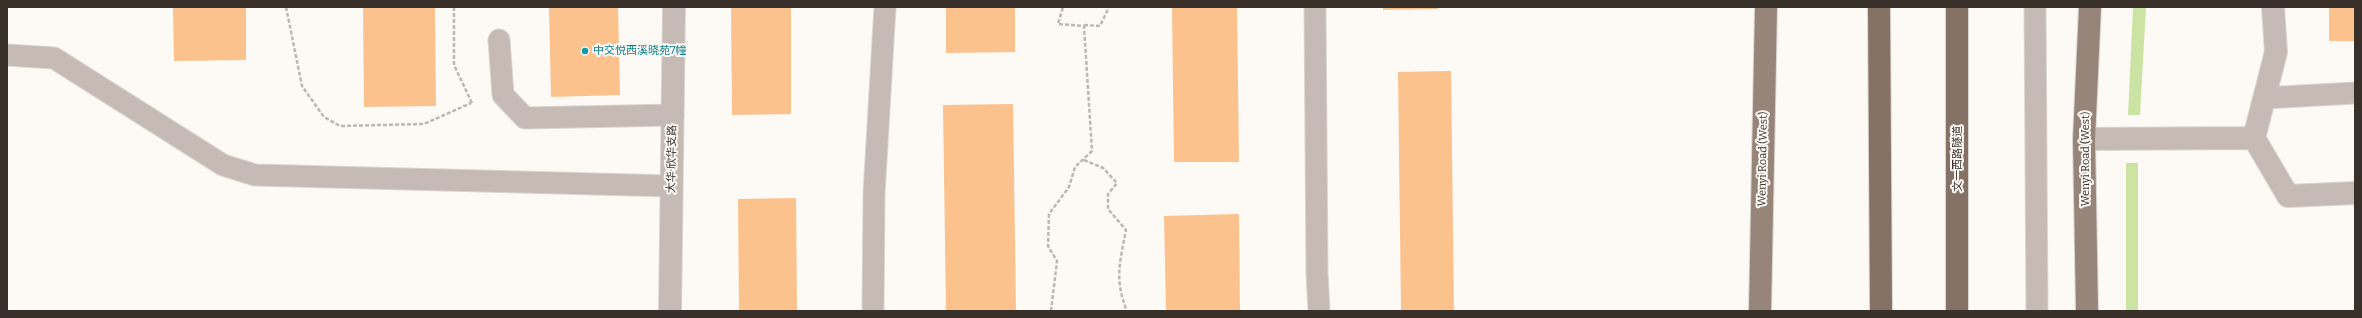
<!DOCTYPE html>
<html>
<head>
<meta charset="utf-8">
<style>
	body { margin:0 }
	#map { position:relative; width:2362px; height:318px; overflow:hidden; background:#fdf9f5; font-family:Bitter,serif }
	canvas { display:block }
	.frame { position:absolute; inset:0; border:8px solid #383029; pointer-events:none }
</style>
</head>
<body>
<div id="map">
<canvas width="2362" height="318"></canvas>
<div class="frame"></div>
</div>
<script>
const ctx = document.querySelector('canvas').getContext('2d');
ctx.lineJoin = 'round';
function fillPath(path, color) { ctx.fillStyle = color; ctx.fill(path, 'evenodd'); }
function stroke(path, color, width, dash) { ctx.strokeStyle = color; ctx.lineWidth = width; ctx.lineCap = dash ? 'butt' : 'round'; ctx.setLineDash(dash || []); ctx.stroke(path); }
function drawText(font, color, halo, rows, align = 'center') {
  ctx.font = font + ' Bitter,"Noto Sans SC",serif'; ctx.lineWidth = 4; ctx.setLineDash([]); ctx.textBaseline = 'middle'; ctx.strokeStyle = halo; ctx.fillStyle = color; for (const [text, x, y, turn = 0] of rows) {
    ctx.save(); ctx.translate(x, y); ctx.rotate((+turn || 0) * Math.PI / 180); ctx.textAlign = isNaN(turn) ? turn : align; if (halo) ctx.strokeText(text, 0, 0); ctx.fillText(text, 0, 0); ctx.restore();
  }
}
fillPath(new Path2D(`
	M2133 7H2146L2140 115H2128Z
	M2126 163H2138V311H2126Z`), '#cbe4a4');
fillPath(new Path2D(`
	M173 7H246V60L174 61Z
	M363 7H435L436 106 364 107Z
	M549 7H618L620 95 551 97Z
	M731 7H791V114L732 115Z
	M946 7H1015V52L946 53Z
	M1172 7H1237L1239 162H1174Z
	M1383 7H1438V9L1383 10Z
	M2329 7H2355V41H2329Z
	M1451 71 1454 311H1401L1398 72Z
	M1013 104 1016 311H946L943 105Z
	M796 198 797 311H739L738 199Z
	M1239 214 1240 311H1166L1164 216Z`), '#fbc28e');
const lane = new Path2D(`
	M1315 7 1317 273 1319 311
	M2035 7 2037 311
	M499 40 503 95 525 118 673 115
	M7 55 54 58 223 165 255 175 671 186
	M2264 98 2355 93
	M873 311 874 194 885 7`);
const street = new Path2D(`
	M2254 138 2288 196 2355 193
	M2084 139 2254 138 2276 52 2273 7
	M670 311 674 7`);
const primary = new Path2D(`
	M1760 311 1766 7
	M2087 311 2084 139 2090 7`);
const highway = new Path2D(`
	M1879 7 1881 311
	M1957 311V7`);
stroke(lane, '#dad5d0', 23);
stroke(street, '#dad5d0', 24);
stroke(primary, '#dad5d0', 24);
stroke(highway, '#dad5d0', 24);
stroke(new Path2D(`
	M286 7 302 86 324 117 340 126 424 124 471 103
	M454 7V65L472 103
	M1084 25 1100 26 1109 7
	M1084 160 1103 168 1117 183 1108 194V209L1126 230C1120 262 1114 279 1127 311
	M1051 311 1057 261 1048 246 1049 214 1069 187 1075 167 1092 151 1084 26 1058 24 1063 7`), '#bdb7b2', 2.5, [4, 2]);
stroke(lane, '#c5bab4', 21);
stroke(street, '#c5bab4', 22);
stroke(primary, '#978579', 22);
stroke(highway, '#867264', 22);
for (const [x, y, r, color] of [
	[585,51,4,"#0f9aa8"]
]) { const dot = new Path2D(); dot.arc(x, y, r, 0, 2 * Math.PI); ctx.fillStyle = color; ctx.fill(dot); stroke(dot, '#fdf9f5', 1.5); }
drawText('11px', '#0d838f', '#fdf9f5', [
	["中交悦西溪晓苑7幢",593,51]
], 'left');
drawText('11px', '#383029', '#fdf9f5', [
	["大华·欣华支路",672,159,-89],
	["Wenyi Road (West)",1763,159,-89],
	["文一西路隧道",1958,159,-90],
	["Wenyi Road (West)",2086,159,-90]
]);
</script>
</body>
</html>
